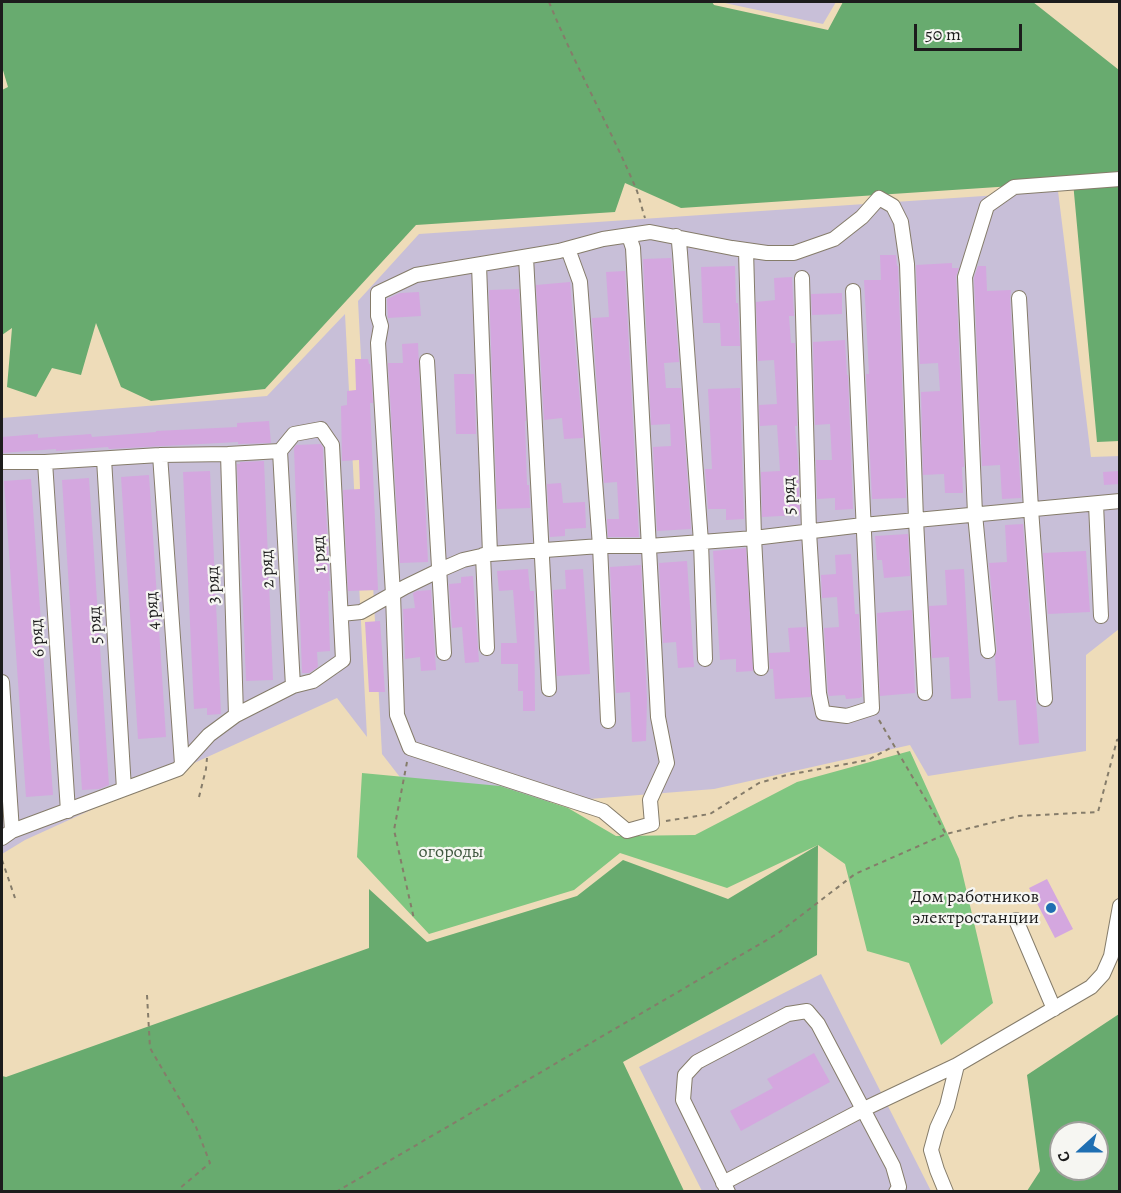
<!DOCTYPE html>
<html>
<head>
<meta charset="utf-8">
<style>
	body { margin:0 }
	#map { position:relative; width:1121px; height:1193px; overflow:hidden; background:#eedcb9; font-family:Alegreya,serif }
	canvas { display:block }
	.frame { position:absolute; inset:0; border:3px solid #1c1c1c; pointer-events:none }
	.north { position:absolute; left:1049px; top:1121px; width:60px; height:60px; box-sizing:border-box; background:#f6f6f2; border:2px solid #9f9f9c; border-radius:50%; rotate:249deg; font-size:16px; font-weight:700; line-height:24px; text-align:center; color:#1c1c1c }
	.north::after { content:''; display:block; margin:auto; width:21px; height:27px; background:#1f6fb2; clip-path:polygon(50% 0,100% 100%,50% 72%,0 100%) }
	.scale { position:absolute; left:914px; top:24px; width:108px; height:27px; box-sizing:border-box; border:3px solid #1c1c1c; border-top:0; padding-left:8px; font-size:18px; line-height:21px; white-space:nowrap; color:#1c1c1c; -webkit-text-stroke:4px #f6f6f2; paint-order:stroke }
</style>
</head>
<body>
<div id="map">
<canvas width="1121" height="1193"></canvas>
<div class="frame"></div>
<div class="north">С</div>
<div class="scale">50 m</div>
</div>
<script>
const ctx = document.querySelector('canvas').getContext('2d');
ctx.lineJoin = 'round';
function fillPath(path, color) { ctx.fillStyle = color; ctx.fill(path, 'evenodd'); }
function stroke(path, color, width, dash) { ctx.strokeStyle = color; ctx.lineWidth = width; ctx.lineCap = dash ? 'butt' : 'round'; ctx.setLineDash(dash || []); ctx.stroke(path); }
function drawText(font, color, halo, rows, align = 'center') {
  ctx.font = font + ' Alegreya,serif'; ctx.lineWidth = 4.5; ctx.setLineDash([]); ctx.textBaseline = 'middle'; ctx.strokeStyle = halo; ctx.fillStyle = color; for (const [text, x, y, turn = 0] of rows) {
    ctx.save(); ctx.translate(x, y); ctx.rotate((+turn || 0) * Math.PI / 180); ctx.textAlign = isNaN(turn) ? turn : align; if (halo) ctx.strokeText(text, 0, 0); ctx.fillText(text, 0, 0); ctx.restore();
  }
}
fillPath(new Path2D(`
	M720 2H836L823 24Z
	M1058 191 1091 457 1120 456 1119 629 1086 655V751L928 776 910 745 714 789 427 812 382 754 358 301 419 234Z
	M345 314 367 737 337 698 25 840 2 854V418L267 396Z
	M821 974 931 1191H702L639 1067Z`), '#c8bfd8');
fillPath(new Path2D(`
	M910 751 959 859 993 1003 941 1045 909 963 867 951 845 864 818 845 727 888 620 853 574 890 429 934 357 857 362 773 500 786 568 808 616 836 695 835 797 782Z`), '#80c681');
fillPath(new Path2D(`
	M2 2H712L714 5 828 30 843 2H1033L1119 70V441L1097 442 1073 182 681 208 625 183 615 212 416 225 265 389 151 401 121 387 96 323 81 375 52 368 36 397 7 387 12 328 2 335V90L8 87 2 67Z
	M818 845 817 955 623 1062 684 1191H2V1076L6 1077 369 948V889L427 942 577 896 623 860 728 899Z
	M1119 1014V1191H1027L1040 1171 1027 1075ZM1061 1133H1097V1169H1061Z`), '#68ab6f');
fillPath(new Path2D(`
	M880 255H896L897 266H898L906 498 872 499 866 374H869L864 280H881Z
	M671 258 679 362 664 363 666 388H681L691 529 657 531 653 447 671 446 670 424 651 425 643 259Z
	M952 263V268H959L956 277 964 467H962L963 493H945L944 474 923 475 921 392 940 391 938 363 920 364 916 265Z
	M735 266 736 303H738L740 346H721L720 323H703L701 267Z
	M978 266H986L987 291 1011 290 1010 299 1021 498 1002 499 1000 465 982 466 974 278Z
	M625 271 639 537H608L607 519H619L617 482 604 483 592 318 609 317 606 272Z
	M792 277 794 316H789L791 343H795L797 426H795L798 461 800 515 762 517 761 472 780 471 777 425 760 426 759 405 777 404 774 360 758 361 756 302 775 300 774 278Z
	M570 282 583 438 564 439 562 418 544 420 536 285Z
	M519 289 526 421H525L527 485H529L530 508 497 509 489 290Z
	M419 292 421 316 388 318 387 299 400 293Z
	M842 293V314L812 315 811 294Z
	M845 340 847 375H848L853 509 835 510V498L817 499 816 460H832L830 424 815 425 813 342Z
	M418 343 428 562 400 563 388 363H403L402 344Z
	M355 359H368L369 364H370L373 403H370L378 590 348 591 343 490 360 489 359 460 342 461 341 406 347 405V391L356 390Z
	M454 374H474L476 434H456Z
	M740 388 744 519 726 520V509H708L705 469H712L708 389Z
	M269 421 271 443 238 444V442L109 449 108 447 56 451V449L2 453V437L38 434V438L91 434 92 437 156 432V431L237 427V423Z
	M321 444 323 448 324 491 325 490 330 591H328L330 651 317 652 318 667 309 673H302L294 448 296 445Z
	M264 461 273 680 246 681 237 464H240V462Z
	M210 471 221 714 207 715V708L194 709 183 472Z
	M1119 471V484L1104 485 1103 472Z
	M149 475 166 737 138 739 121 477Z
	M89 478 109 785 99 789 82 790 62 480Z
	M31 479 53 795 26 797 4 481Z
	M561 483 563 503 585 502 586 528 565 529V536L550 537 547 484Z
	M1023 524 1039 743 1019 745 1016 700 998 701 995 656 997 650 989 563 1007 562 1005 525Z
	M908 534 910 576 884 578 882 560H877L875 536Z
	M746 548 753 671 736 672V659L720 660 713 551Z
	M1086 551 1090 612 1048 614 1043 553Z
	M851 554 855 614H859L862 697H860V698L846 699 845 695 829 696 828 692 824 628 839 627 837 597 822 598 821 575 836 574 835 555Z
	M687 561 694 667 678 668 676 642 663 643 659 563Z
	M641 565 647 699 646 741 632 742 630 692 616 693 610 567Z
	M528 569 530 591H534L535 711H523V691H518V664H501V643H517L513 590 499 591 497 571Z
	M583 569 590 674 557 676 553 590 566 589 565 570Z
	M964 569 971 698 951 699 949 657 932 658 929 606 947 605 945 570Z
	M473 576 479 662 465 663 462 627 452 628 449 584 461 583V577Z
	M431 590 436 670 421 671 420 657 405 659 403 609 415 608 413 593 417 591Z
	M912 610 915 693 880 696 877 613Z
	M380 621 385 692H369L365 622Z
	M806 627 811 697 775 699 773 669H770L769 653 790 652 788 628Z
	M1047 879 1073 929 1055 938 1029 888Z
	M814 1053 830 1082 741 1131 730 1111 773 1088 767 1079Z`), '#d4a7df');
const minor = new Path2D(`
	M629 236 633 248 658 717 667 763 650 800 652 824 627 831 603 811 410 748 397 715 393 594 378 343 381 326 378 316V293L416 275 559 251 603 239 650 232 732 248 767 253H794L834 239 862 217 879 198 893 206 901 222 907 264 916 520 925 693
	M676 236 679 242 680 253 701 542 705 659
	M568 249 580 282 600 546 608 721
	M746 250 754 538 761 668
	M526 257 549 689
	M479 265 490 554
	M802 278 809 532 819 693 823 713 847 716 872 708 853 291
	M1019 298 1031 509 1045 699
	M427 361 444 653
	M280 451 293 686
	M228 454 236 715
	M160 455 182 764
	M104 459 124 789
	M2 462H45L160 455 228 454 280 451 294 434 321 429 332 445 343 660 313 681 293 686 236 715 209 735 178 769 12 831 2 838
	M45 462 68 811
	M1096 504 1101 616
	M483 555 487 648
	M341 614 361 612 405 587 440 570 463 560 490 554 600 546H649L754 538 863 525 1120 501
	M988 651 975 514 965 277 987 206 1014 187 1120 179
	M2 682 12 831
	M1016 920 1054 1009
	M723 1183 864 1109 957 1065
	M728 1192 683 1100 685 1075 697 1062 788 1014 807 1011 818 1024 893 1166 899 1187 896 1192
	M946 1192 937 1170 931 1150 937 1128 947 1106 957 1065 1091 987 1103 974 1111 956 1120 906`);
stroke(minor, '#857c6a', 16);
stroke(new Path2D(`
	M549 2C575 66 610 127 637 191 640 200 642 209 645 218
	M879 720 946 834
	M407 762 394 830 414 919
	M199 797 206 769 207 758
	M666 821 710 814 759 783 787 775 868 760 894 746
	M2 860 15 898
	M147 995 150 1048 196 1127 210 1163 180 1188 181 1192
	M336 1192 777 934 855 874 946 834 1019 816 1098 812 1117 740 1120 739`), '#857c6a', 2, [4.5, 4.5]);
stroke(minor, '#fff', 14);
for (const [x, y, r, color] of [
	[1051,908,6,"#1f6fb2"]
]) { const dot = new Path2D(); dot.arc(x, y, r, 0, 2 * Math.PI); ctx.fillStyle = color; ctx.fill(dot); stroke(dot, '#f6f6f2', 2); }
drawText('18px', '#1c1c1c', '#f6f6f2', [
	["5 ряд",790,496,-92],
	["1 ряд",320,554,-93],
	["2 ряд",268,569,-93],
	["3 ряд",214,585,-92],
	["4 ряд",153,611,-94],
	["5 ряд",96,625,-93],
	["6 ряд",38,638,-94]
]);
drawText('18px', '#3f583f', '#f6f6f2', [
	["огороды",451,853]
]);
drawText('18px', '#1c1c1c', '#f6f6f2', [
	["Дом работников",1039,898],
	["электростанции",1039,919]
], 'right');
</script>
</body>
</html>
